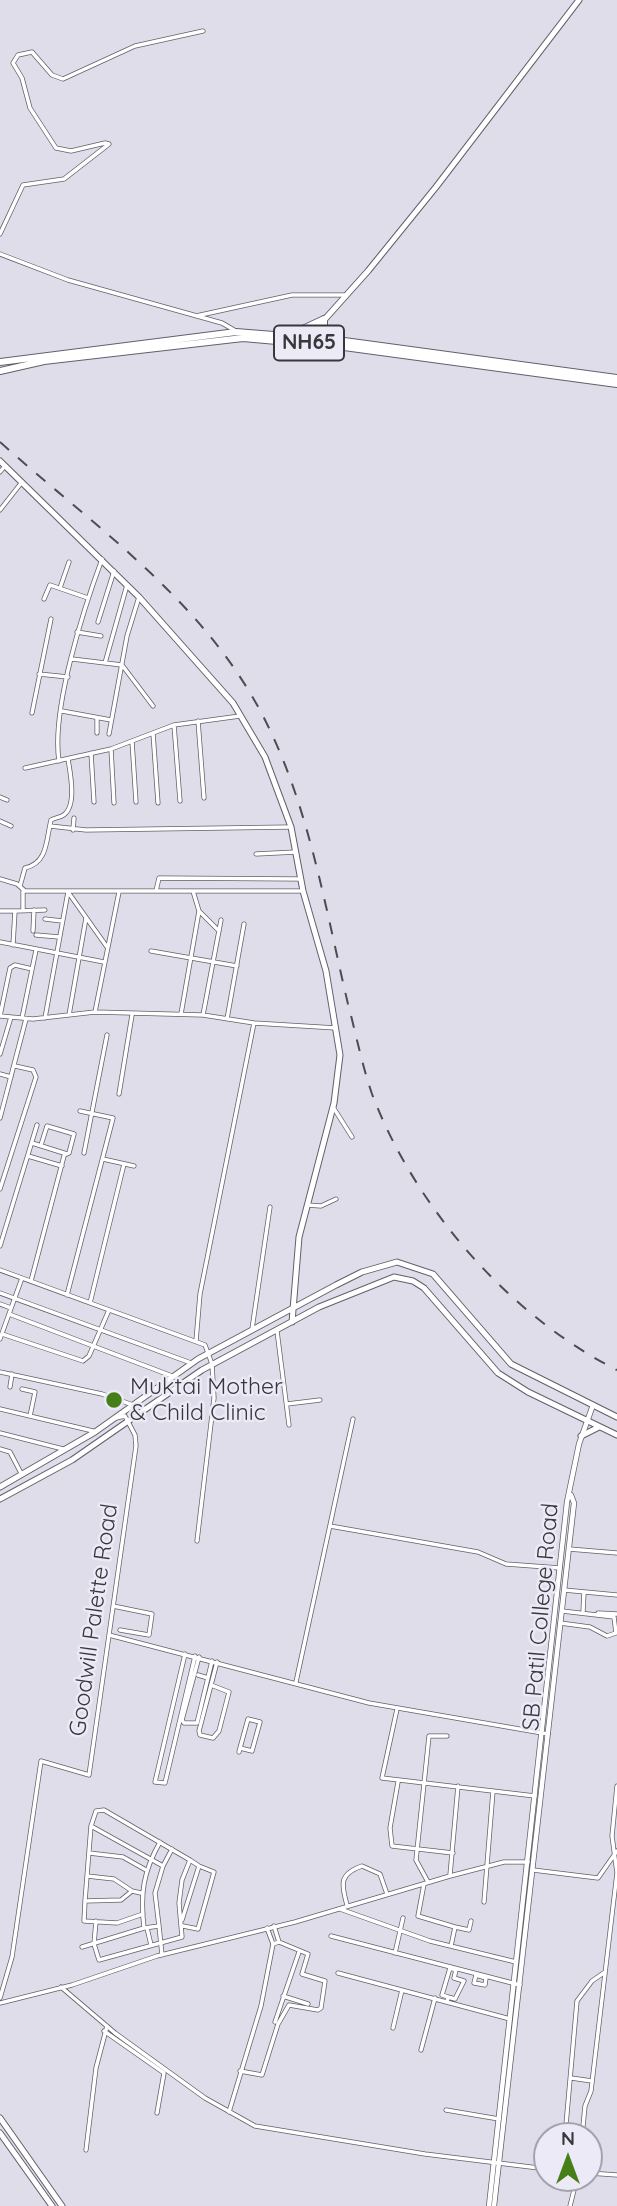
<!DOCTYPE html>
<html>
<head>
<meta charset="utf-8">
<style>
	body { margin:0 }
	#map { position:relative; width:617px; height:2206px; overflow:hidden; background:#dfdde9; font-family:Quicksand,sans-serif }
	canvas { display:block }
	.north { position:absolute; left:533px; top:2122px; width:70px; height:70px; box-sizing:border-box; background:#eceaf6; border:2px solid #a4a2ac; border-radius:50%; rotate:0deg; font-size:19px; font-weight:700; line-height:28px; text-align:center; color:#38373c }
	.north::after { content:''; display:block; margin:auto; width:24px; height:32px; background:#467f17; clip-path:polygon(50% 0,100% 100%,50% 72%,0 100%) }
</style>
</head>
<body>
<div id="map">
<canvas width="617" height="2206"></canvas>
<div class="north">N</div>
</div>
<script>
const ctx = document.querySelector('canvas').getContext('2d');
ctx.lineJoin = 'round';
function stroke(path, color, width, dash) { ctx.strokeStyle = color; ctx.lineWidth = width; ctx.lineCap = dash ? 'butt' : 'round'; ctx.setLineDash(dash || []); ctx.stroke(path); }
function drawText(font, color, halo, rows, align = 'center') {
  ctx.font = font + ' Quicksand,sans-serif'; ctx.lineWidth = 5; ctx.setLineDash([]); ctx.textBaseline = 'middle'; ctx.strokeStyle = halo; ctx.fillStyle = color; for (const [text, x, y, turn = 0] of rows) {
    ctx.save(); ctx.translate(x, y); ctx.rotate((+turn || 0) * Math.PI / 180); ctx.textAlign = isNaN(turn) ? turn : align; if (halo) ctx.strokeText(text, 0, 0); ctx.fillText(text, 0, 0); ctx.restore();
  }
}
const minor = new Path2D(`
	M0 234 23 185 64 179 109 144 105 143 71 151 56 148 30 108 22 78 13 63 18 55 32 52 52 75 63 79 135 46 203 31
	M0 254 68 280 222 323 234 330
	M196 316 292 295H346
	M0 472 5 466
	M0 510 22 482
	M60 588 69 562
	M44 599 50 585 88 598
	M98 622 114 571
	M77 632 101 636
	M72 659 122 665 153 706
	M105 663 127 585
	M39 674 68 677
	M62 711 111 720
	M32 713 51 619
	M97 718V733
	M198 721 204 798
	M174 725 180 801
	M153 733 158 803
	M109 734 127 636 139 597
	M132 741 136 802
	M111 749 114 803
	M91 753 94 802
	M59 761C51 709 84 608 102 559
	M25 768 111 749 174 725 240 716
	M0 797 7 800
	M0 821 11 826
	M50 826 86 830 291 827
	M73 830 74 818
	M256 854 296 852
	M0 879 17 884 25 891H303
	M20 886 25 868C48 863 46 840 51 820 54 818 58 818 62 816 78 808 70 772 68 759
	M156 891 159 878 300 879
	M193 891 199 911 219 931
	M68 892 107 947
	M23 910V891
	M0 911H15
	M45 919 62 921
	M33 931 34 910
	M36 935 59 937
	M0 942 104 962
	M13 945 15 911 45 910
	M151 951 237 966
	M95 1012 119 892
	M181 1014 199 911
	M69 1015 86 918
	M203 1015 221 920
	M0 1016 33 1019 95 1012 203 1015 254 1023 336 1028
	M0 1016 10 968 15 965 32 969
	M22 1018 36 950
	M45 1018 68 892
	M227 1019 244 924
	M0 1054 11 1017
	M0 1074 11 1077
	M119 1094 132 1015
	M333 1107 352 1137
	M0 1118 26 1019
	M32 1143 67 1154 69 1153 74 1134 47 1126 41 1145
	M84 1153 107 1035
	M28 1156 62 1166
	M103 1159 134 1166
	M0 1189 36 1077 33 1070 15 1066
	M307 1205 321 1206 336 1199
	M0 1246 37 1125
	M0 1270 205 1345 212 1364 214 1398 197 1541
	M31 1281 64 1156
	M0 1293 191 1363
	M67 1295 113 1118 80 1111
	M90 1303 124 1164
	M0 1304 11 1308
	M9 1314 172 1376
	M252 1329 270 1207
	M277 1331 289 1425
	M2 1334 83 1361 89 1356 109 1310
	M0 1339 22 1278
	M196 1341 200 1294 254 1023
	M0 1372 102 1394 133 1405
	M10 1387 12 1374
	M22 1389 35 1392 30 1416
	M287 1404 320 1400
	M0 1409 93 1431
	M0 1433 63 1449
	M0 1449 10 1452 22 1475
	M330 1526 478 1552 506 1564 560 1568
	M569 1549 617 1553
	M564 1590 617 1595
	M113 1606 152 1614 149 1635 120 1630
	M583 1612 584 1592
	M598 1613 617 1614
	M560 1623 590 1627 607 1636 616 1633 614 1617 562 1611
	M109 1635 369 1703 548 1734
	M185 1654 155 1782 165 1783 195 1656
	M199 1657 182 1720 184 1723H197L212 1661
	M198 1675 208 1678
	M296 1682 353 1419
	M211 1685 229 1692 219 1731 213 1738 200 1735 199 1731 217 1662
	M397 1709 382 1778 535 1796
	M239 1752 240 1748 248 1719 260 1722 252 1751 240 1748
	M398 1782 390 1828 392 1846 453 1853
	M91 1826 96 1811 104 1810 190 1860 182 1880 179 1903 182 1937 99 1960 94 1944 96 1921
	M160 1842C143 1872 140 1894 144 1928L159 1926 162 1955
	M89 1853 123 1857 146 1870
	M163 1866 172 1849
	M533 1870 598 1878 617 1851
	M450 1875 458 1786
	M87 1876 114 1879 132 1891 141 1893
	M428 1882 416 1860 429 1736H447
	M424 1884 418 1916 455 1927
	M132 1891 121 1900 85 1901 91 1826 163 1866 155 1893 159 1926
	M85 1901 84 1921 117 1923 143 1914
	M484 1902 493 1791
	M347 1905C341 1884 339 1874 362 1866L380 1874 387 1894
	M340 1909 430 1941 516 1962
	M182 1920 199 1866 190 1860
	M183 1926 198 1929 214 1872 199 1866
	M147 1928 151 1945
	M267 1928 273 1944 279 1942 274 1926
	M331 1936 520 1985
	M451 1946 455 1927 469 1930 471 1921
	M82 1947 144 1928
	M395 1953 403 1918
	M338 1973 510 2019
	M476 1975 486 1978 485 1985 474 1983Z
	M61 1987 115 2033 205 2098 255 2126 425 2154 547 2169
	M283 1996 308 2004
	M0 1998 12 1957 41 1761 89 1775 136 1446 135 1435 125 1416 116 1418
	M447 2002 448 1997 455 1999 464 1981 454 1978 456 1970 450 1968 442 1995 448 1997
	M0 2003 72 1985 157 1956 295 1922 450 1876 504 1862H528
	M275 2022 299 1952
	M393 2028 402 1990
	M104 2031 164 2073 157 2113
	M421 2050 435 1998
	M240 2071 262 2075 278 2024 289 2005 318 2010 321 2008 325 1981 302 1974 308 1954 279 1942
	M571 2078 592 2081
	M446 2110 499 2119
	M229 2112 261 2006 273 1944
	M565 2136 577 2001 592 1981 605 1972
	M582 2136 585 2106 591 2091 617 1873 612 1836 617 1786
	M86 2150 96 2068 107 2026
	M546 2159H547
	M589 2173 617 2175
	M570 2206 577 2178`);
const tertiary = new Path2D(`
	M489 2206 567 1502 579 1444 593 1405
	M494 2206 574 1503 571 1495`);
const primary = new Path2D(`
	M308 338 368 271 436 187 579 0
	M0 461 139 597 233 703 265 757 291 827 303 891 326 971 340 1055 334 1103 299 1237 292 1322
	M581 1436 599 1427
	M0 1487 95 1432 198 1359 336 1285 362 1272 397 1262 433 1274 511 1364 617 1417
	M0 1499 72 1460 202 1370 319 1307 394 1277 413 1281 424 1288 498 1373 528 1392 617 1435
	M0 2118 62 2206
	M0 2133 52 2206`);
const trunk = new Path2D(`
	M324 319V331L332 337
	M294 333 324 319
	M0 362 236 332 337 340 617 378
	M0 371 44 361 243 338 344 347 617 384`);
stroke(minor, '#62606b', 5);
stroke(tertiary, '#62606b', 6);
stroke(primary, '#62606b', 7);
stroke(trunk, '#62606b', 8);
stroke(minor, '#fff', 3.5);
stroke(tertiary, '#fff', 4.5);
stroke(primary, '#fff', 5);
stroke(trunk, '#fff', 6);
stroke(new Path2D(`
	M0 442C95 527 203 600 263 716 309 805 325 907 348 1004 356 1034 362 1065 372 1094 415 1207 508 1315 617 1370`), '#4d4c51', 2, [12, 12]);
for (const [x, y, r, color] of [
	[114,1400,9,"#467f17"]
]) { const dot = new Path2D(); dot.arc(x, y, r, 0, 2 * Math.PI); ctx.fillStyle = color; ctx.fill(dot); stroke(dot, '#eceaf6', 2.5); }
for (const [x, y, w] of [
	[309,343,70]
]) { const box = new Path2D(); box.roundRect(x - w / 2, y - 17.5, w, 35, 5); ctx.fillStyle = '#eceaf6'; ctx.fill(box); stroke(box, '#38373c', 2); }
drawText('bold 21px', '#38373c', null, [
	["NH65",309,343]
]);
drawText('23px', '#38373c', '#eceaf6', [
	["Muktai Mother",130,1387],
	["& Child Clinic",130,1413]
], 'left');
drawText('23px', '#38373c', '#eceaf6', [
	["SB Patil College Road",541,1617,-85],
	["Goodwill Palette Road",94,1620,-82]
]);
</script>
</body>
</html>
